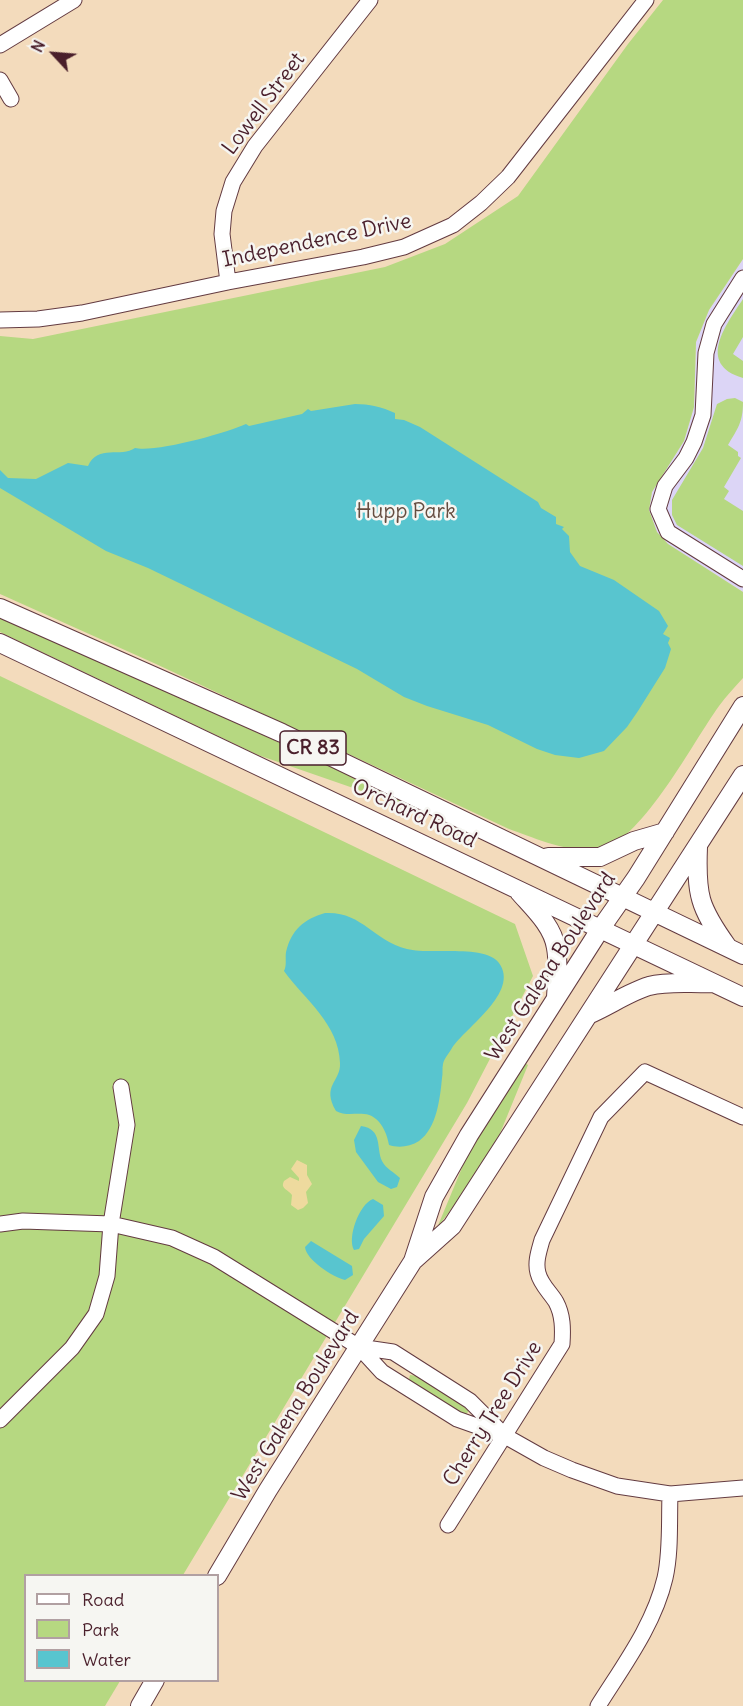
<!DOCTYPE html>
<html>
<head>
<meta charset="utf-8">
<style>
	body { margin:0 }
	#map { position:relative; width:743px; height:1706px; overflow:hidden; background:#f3dbbc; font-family:Delius,sans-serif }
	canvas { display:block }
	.legend { position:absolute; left:24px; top:1574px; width:195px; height:108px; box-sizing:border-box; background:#f6f6f2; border:2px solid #b1a0a2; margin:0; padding:8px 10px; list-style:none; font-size:18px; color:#4a1f2b }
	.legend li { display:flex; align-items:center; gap:12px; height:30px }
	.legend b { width:30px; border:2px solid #b1a0a2 }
	.north { position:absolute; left:24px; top:24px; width:60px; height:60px; -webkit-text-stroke:4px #f6f6f2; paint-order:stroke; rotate:296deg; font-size:16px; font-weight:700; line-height:24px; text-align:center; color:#4a1f2b }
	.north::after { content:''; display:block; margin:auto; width:21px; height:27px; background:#4a1f2b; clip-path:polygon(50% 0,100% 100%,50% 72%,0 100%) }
</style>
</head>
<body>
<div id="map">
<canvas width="743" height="1706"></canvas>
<ul class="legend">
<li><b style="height:8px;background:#fff"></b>Road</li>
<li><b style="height:16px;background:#b6d881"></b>Park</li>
<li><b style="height:16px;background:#58c5cf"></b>Water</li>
</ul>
<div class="north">N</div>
</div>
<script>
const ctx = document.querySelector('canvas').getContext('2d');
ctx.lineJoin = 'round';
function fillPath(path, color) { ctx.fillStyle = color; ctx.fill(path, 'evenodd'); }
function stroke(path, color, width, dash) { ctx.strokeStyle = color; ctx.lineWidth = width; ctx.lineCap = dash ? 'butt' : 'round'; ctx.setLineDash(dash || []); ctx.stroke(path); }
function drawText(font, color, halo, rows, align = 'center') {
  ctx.font = font + ' Delius,sans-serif'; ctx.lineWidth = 5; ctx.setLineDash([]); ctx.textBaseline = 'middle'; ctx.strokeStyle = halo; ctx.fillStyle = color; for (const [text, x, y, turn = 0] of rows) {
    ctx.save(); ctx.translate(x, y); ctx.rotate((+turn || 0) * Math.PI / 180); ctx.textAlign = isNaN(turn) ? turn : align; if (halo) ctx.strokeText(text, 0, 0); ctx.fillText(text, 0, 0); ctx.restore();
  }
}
fillPath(new Path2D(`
	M743 259V592L668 544 657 532 649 510 652 492 684 441 694 407 696 342 709 310Z`), '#dcd5f6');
fillPath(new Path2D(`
	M663 0H743V259L709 310 696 342 694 407 684 441 652 492 649 510 657 532 668 544 743 592V678C735 687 726 696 719 706 693 742 644 837 602 849 577 856 534 838 509 829L156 664 0 594V336L33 339 385 267 445 244 518 196 628 44Z
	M743 299V337L733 354 743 361V378C696 364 726 325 743 299Z
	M735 398 743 402C743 422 738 428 728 445L738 452V456L741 458 724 487 729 491 724 499 743 511V566L677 525 672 515V500L703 448 717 404 727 399Z
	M0 618 265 736 410 803 408 807 258 755 0 632Z
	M0 676 515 924 533 976 467 1103 183 1575 26 1576V1680L120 1681 105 1706H0Z
	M524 1062 528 1065 490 1158 437 1228 471 1146Z
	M410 1375 418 1376 467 1407 469 1410 466 1415 461 1413 411 1382 409 1379Z`), '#b6d881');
fillPath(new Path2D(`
	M297 1160 307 1165V1175L312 1184 306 1192 308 1203 303 1208 298 1210 291 1205 292 1195C288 1189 280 1189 284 1181L290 1177 299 1181V1178L291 1169Z`), '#eeda9e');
fillPath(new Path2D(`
	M355 404C369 404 382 407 395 413V419L404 420 420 427 538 502 541 508 556 517V524L564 527 562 529 569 536 570 552 580 566 614 580 659 611 668 626 663 634 670 638 668 643 671 649 665 668 638 711 627 727 604 751 579 758 555 755 537 749 488 725 427 706 404 697 357 669 148 568 106 551 0 488V470L8 478 36 479 68 463 88 466C98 444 121 458 135 448 154 453 227 433 246 424L249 426 302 414 308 409 311 411Z
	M325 913C362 911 372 940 407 949 429 955 485 944 499 963 520 992 466 1027 452 1048 449 1053 444 1059 443 1064 442 1068 443 1074 442 1078 440 1098 437 1128 419 1141 410 1147 398 1148 389 1145 387 1132 379 1115 364 1114 354 1113 345 1116 336 1111 321 1085 341 1082 340 1063 339 1024 305 1000 284 971 287 965 285 959 286 952 291 930 304 919 325 913Z
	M361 1126C383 1129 376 1148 382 1161 386 1169 394 1172 400 1178L397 1187 391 1189 378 1182 356 1152 354 1140Z
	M373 1199 383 1205 384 1216 364 1239 359 1249 354 1250C347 1238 359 1204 373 1199Z
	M311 1241 352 1266 353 1275 345 1280C333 1277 306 1260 305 1247Z`), '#58c5cf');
const minor = new Path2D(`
	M0 45 74 0
	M0 80 11 99
	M743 278 714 324 706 353 703 415 694 442 686 458 665 486 658 509 668 532 743 579
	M228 282 222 234 224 211 233 182 255 146 370 0
	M0 320 38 319 82 313 228 282 363 257 404 247 453 225 481 203 508 177 646 0
	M0 1224 23 1221 111 1224 172 1238 214 1257 359 1347 382 1372 457 1419 505 1436 544 1458 572 1470 617 1486 670 1494 743 1488
	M359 1347 393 1352 470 1401 503 1434
	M0 1420 72 1348 96 1314 107 1276 111 1224 127 1125 121 1087
	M448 1525 562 1344C563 1329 563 1315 556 1302 550 1292 541 1285 538 1273 535 1262 539 1251 542 1240L601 1117 645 1072 743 1117
	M598 1706C623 1666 654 1625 665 1578 671 1552 669 1521 670 1494`);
const major = new Path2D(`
	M0 608 282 733 743 955
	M0 643 743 997
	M698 847C696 895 699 907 727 946
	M548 857H600L634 841 665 832
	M519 892C533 908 553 926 556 948 559 964 557 981 556 997
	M588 1015C609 1006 629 992 649 986 669 981 691 984 712 983
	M414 1260 452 1226 743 775
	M217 1576 268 1490 413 1261 434 1197 469 1135 601 928 636 878 743 706
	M140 1706 155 1680`);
stroke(minor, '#633b41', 17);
stroke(major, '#633b41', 20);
stroke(minor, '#fff', 15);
stroke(major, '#fff', 18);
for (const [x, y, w] of [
	[313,748,66]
]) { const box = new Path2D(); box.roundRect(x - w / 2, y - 17, w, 34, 4.5); ctx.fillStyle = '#f6f6f2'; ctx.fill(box); stroke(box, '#4a1f2b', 1.5); }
drawText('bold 20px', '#4a1f2b', null, [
	["CR 83",313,748]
]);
drawText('21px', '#4a1f2b', '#f6f6f2', [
	["Lowell Street",264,104,-53],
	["Independence Drive",317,241,-12],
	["Orchard Road",414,814,25],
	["West Galena Boulevard",551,967,-57],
	["West Galena Boulevard",296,1406,-58],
	["Cherry Tree Drive",493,1414,-58]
]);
drawText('21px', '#654d40', '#f6f6f2', [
	["Hupp Park",406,512]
]);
</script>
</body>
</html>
